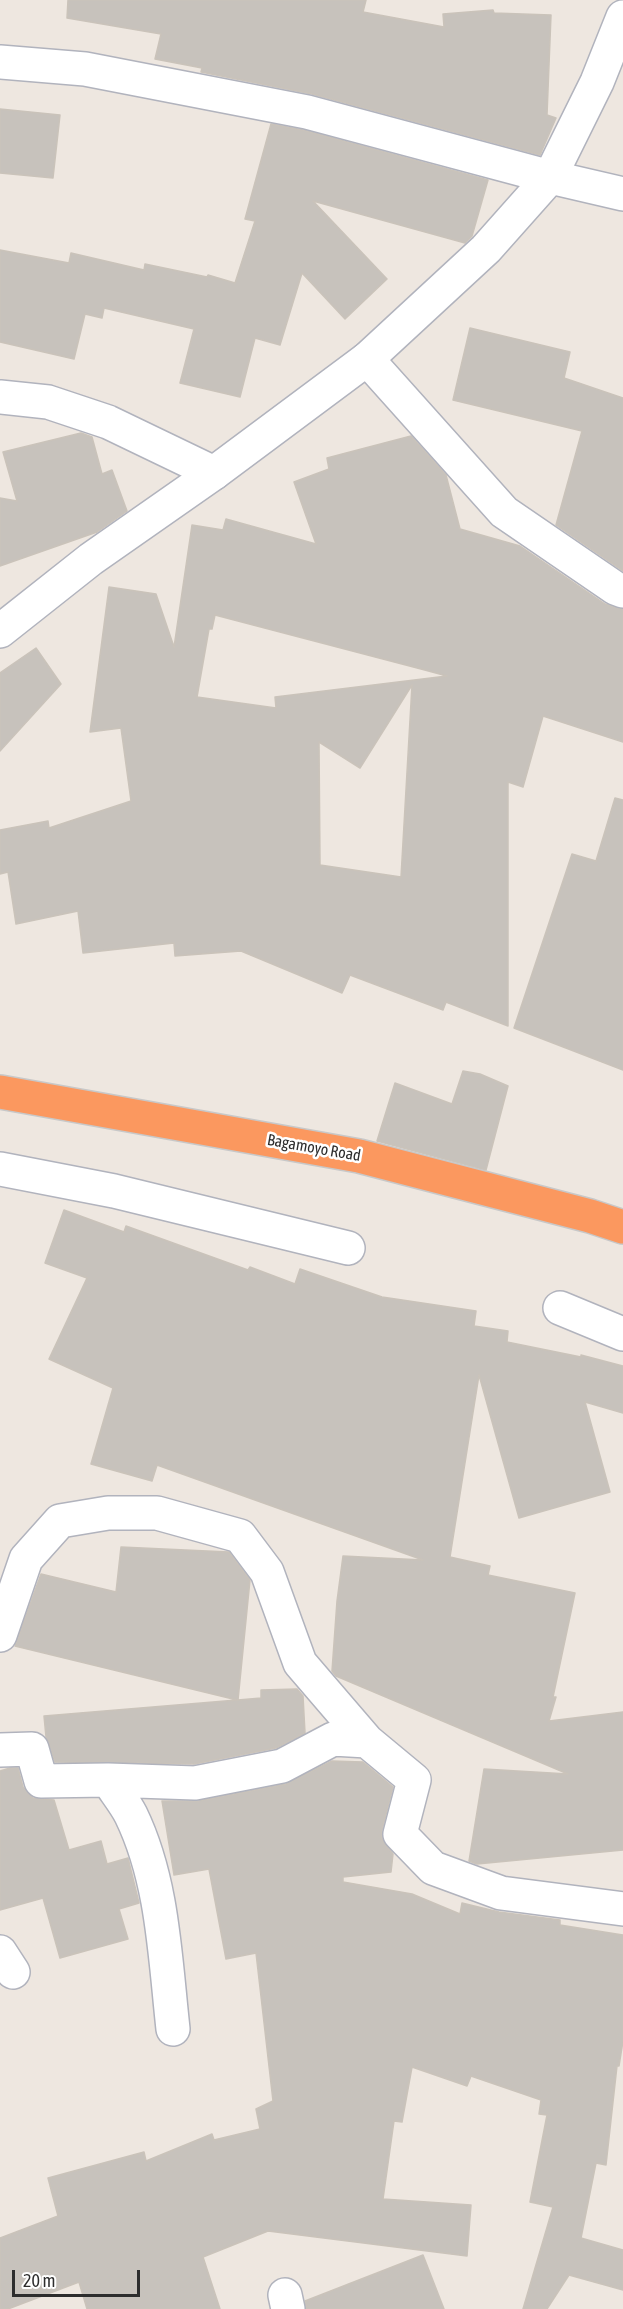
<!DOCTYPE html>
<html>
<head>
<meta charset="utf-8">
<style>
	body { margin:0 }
	#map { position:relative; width:623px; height:2309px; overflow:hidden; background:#eee7e0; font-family:"Asap Condensed",sans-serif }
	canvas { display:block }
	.scale { position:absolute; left:12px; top:2270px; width:128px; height:27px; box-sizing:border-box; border:3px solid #2d2d2d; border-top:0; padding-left:8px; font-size:18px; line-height:21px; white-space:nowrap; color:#2d2d2d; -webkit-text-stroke:4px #fff; paint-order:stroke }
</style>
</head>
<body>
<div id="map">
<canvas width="623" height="2309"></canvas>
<div class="scale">20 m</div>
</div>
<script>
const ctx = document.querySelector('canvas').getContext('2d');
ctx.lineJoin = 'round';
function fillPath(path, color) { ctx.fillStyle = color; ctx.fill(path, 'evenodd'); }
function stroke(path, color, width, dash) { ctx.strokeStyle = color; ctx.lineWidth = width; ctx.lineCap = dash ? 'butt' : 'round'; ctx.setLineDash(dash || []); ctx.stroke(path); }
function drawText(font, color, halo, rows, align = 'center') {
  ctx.font = font + ' "Asap Condensed",sans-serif'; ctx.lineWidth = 5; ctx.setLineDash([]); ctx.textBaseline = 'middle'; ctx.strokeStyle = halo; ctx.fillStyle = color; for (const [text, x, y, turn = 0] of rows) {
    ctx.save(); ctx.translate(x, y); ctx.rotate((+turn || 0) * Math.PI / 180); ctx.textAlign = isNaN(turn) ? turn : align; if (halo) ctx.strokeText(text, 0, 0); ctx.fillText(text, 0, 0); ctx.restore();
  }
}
const building = new Path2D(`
	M68 0H366L363 12 444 27 443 14 493 10 494 13 551 15 547 115 556 118 540 155 312 94 201 72 202 68 155 59 161 34 67 18Z
	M0 109 60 115 53 178 0 173Z
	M271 124 303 130 488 180 472 236 465 243 313 201 387 279 345 319 302 273 280 345 255 338 240 397 180 383 194 329 104 308 102 318 85 314 74 359 0 342V250L69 263 71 253 144 270 145 264 207 277 208 275 235 283 255 221 245 219Z
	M470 328 570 352 564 378 623 398V571L556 525 582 431 453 400Z
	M81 433 92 437 102 474 112 470 127 511 97 532 0 566V498L17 501 3 452Z
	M411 436 446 475 460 529 520 546 605 604 623 609V742L543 716 523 787 508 782V1026L446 1002 443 1010 350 975 342 993 241 951 175 956 174 943 83 953 78 911 16 924 8 872 0 874V830L48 821 49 828 131 801 121 728 90 732 109 587 156 594 174 647 192 525 223 530 226 519 316 544 294 482 329 469 327 458ZM215 615 421 669 447 676 275 697 276 708 197 697 209 629H212ZM412 685 401 877 320 865 319 742 360 768Z
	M36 648 61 684 0 751V673Z
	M615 798 623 800V1070L514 1028 572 854 596 861Z
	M463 1071 480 1074 508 1086 486 1170 377 1141 395 1083 452 1104Z
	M64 1210 124 1232 126 1226 248 1270 250 1267 295 1284 300 1269 382 1297 476 1311 474 1326 508 1331 507 1342 581 1357V1355L623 1366V1413L585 1402 610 1492 519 1518 479 1375 450 1557 490 1566 488 1575 575 1593 553 1697H556L549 1721 623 1712V1850L477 1864 469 1861 484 1769 568 1774 336 1676 332 1671 337 1601 343 1556 423 1560 157 1465 152 1481 91 1464 113 1388 49 1359 87 1278 45 1263Z
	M121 1547 229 1552 250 1580 238 1700 261 1698V1690L297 1689 303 1696 305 1733 276 1748 194 1764 55 1762 46 1737 44 1716 237 1700 15 1646 41 1574 116 1592Z
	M332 1761 363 1762 393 1787 382 1830V1839L393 1854 391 1872 343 1877V1882L412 1894 460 1914 462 1903 499 1912 560 1920V1925L623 1935V2041L619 2066H617L606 2165 596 2163 581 2238 623 2250V2290L569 2275 547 2309H523L553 2207 530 2202 547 2115 539 2114 541 2100 471 2076 467 2086 412 2067 402 2122 394 2121 383 2199 471 2205 467 2256 268 2231 203 2257 220 2309H87L79 2282 8 2309H0V2238L58 2216 48 2178 144 2152 146 2161 212 2134 214 2140 260 2129 256 2109 273 2101 256 1953 226 1959 209 1869 174 1875 162 1801H198L286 1784Z
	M10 1768H18L23 1787 33 1798 54 1800 69 1850 101 1841 107 1864 128 1858 139 1903 119 1909 128 1939 60 1958 43 1898 0 1910V1771Z
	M423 2255 444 2309H306L305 2301Z`);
fillPath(building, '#c7c2bc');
stroke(building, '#cac3ba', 1.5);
const street = new Path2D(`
	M0 62 85 69 307 112 550 177 623 194
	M367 359 504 512 615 588 623 591
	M0 397 48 402 108 422 214 473
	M0 1169 114 1191 348 1248
	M560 1308 623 1334
	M0 1635 26 1559 60 1521 108 1513H157L240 1536 267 1572 300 1663 367 1741 414 1780 400 1834 433 1868 501 1893 623 1909
	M0 1750 32 1749 41 1781 108 1780 195 1783 282 1766 333 1739 367 1741
	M108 1780C115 1791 125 1803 131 1815 163 1881 165 1957 173 2029
	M0 1952 13 1972
	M285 2295 288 2309`);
const secondary = new Path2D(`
	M0 631 91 559 214 473 367 359 486 249 550 177 597 82 623 17`);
const highway = new Path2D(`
	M0 1092 359 1156 590 1216 623 1227`);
stroke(street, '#b1b3bd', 36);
stroke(secondary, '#b1b3bd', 36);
stroke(highway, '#c8c8c8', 36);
stroke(street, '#fff', 33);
stroke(secondary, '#fff', 33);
stroke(highway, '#fb985f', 33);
drawText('16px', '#2d2d2d', '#fff', [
	["Bagamoyo Road",314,1148,10]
]);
</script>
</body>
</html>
